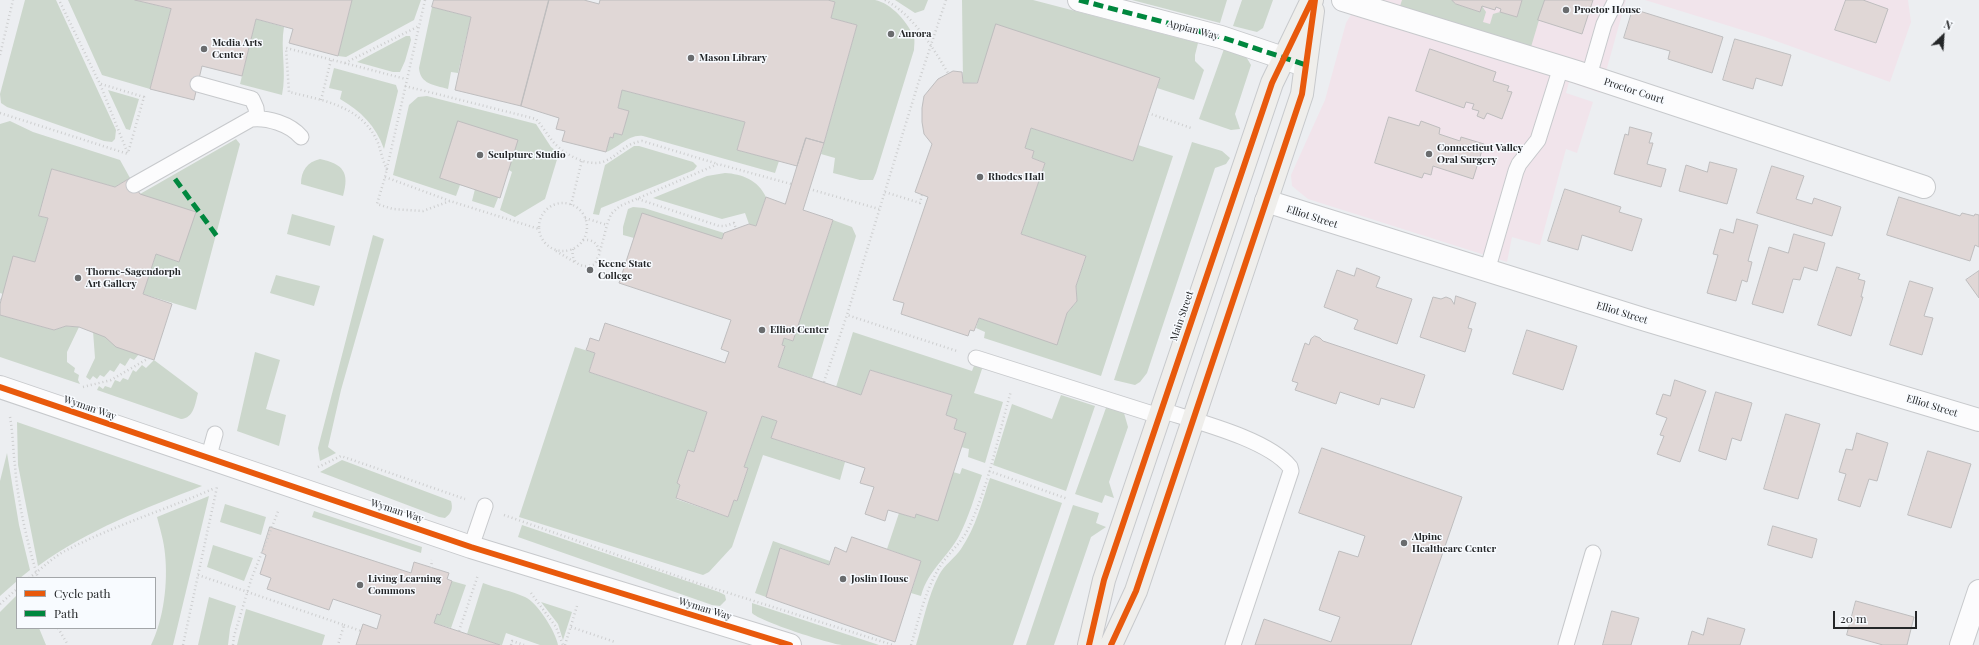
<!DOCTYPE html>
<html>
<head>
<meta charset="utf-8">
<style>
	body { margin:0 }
	#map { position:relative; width:1979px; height:645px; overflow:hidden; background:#eceef1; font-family:"Playfair Display",serif }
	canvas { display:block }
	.legend { position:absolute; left:16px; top:577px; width:140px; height:52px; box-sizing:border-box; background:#f8fbff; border:1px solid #a3a6a9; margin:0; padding:5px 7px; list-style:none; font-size:12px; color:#242628 }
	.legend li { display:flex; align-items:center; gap:8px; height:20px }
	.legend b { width:20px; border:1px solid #a3a6a9 }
	.north { position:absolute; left:1923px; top:16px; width:40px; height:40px; -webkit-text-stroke:3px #f8fbff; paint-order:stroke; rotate:25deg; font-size:11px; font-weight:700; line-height:16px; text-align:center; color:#242628 }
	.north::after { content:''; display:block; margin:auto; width:14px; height:18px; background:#242628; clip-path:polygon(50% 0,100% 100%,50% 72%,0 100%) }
	.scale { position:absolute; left:1833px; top:611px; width:84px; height:18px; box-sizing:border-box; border:2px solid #242628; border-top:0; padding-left:5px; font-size:12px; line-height:14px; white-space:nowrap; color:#242628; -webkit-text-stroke:3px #f8fbff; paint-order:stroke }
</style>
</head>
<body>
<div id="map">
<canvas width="1979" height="645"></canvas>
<ul class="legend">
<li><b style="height:5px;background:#e8590c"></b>Cycle path</li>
<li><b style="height:5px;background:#00873e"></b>Path</li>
</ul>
<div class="north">N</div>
<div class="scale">20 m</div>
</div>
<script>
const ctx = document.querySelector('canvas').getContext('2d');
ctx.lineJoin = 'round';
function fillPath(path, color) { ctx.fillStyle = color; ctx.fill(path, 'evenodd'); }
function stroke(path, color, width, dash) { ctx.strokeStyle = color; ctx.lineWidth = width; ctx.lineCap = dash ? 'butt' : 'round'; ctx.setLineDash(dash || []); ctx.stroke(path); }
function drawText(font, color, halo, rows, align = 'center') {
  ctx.font = font + ' "Playfair Display",serif'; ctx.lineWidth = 3; ctx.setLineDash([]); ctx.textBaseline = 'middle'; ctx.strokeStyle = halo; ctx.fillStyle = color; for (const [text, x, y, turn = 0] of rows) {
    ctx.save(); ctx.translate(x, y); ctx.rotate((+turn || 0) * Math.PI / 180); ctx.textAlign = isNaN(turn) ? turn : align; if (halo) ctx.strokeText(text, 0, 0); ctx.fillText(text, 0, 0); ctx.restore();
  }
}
fillPath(new Path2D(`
	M1360 0H1626L1600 93 1569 82 1566 93 1593 102 1577 153 1566 149 1540 245 1512 237 1507 262 1308 199 1292 186 1291 175 1325 100 1346 23Z
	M1645 0H1908L1911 22 1890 82 1765 37Z`), '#f1e4eb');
fillPath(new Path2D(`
	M25 0H56L116 130 115 139 112 142 104 141 7 107 1 103 0 94Z
	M68 0H135L171 9 150 89 102 75Z
	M352 0H421L414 20 346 57 338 56Z
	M828 0C843 0 860 0 875 0 891 3 909 23 914 38 915 41 914 46 914 50L876 173 873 180H860L833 173 835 158 821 154 857 25 831 18 835 2Z
	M895 0H928L924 10 915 13Z
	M962 0H1033L1198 43 1195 55V61L1204 70 1194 100 1157 88 1160 78 963 83Z
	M1132 0H1227L1220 23Z
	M1242 0H1273L1263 28 1257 32 1233 26Z
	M1402 0H1452L1456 4 1480 12 1482 6 1486 12 1483 22 1490 24 1493 14 1500 12 1517 17 1522 0H1545L1531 47 1399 9Z
	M432 7 471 17 458 73 451 72 448 89C434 85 420 84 419 68Z
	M256 19 284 27C280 49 287 72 282 95L240 84Z
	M406 36H410L411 40 405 61 400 72H393L357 62Z
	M1224 49 1245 55 1251 65 1235 114 1240 129 1231 130 1199 119Z
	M334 68 396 85 398 91 384 149C376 126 361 111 340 99L342 91 329 88Z
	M108 90 139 99 130 130 126 129Z
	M622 90 745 122 737 150 779 161 775 173 643 136C628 134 619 148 606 152L610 137 614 133 622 135 628 111 618 108Z
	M427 96 536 124 551 147 559 153 545 199 515 217 500 210 512 172 509 170 494 208 472 201 475 189 460 185 456 196 393 175 409 105 418 97Z
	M10 121 33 132 120 160 130 178 115 187 52 169 39 216 48 218 35 262 3 294 0 293V124Z
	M1031 128 1133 161 1138 145 1173 156 1101 376 984 338 985 332 976 328 979 318 1056 344 1067 313 1077 301 1076 286 1086 256 1021 234 1045 163 1032 158 1034 151 1025 148Z
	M236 139 240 144 196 310 143 294 156 254 179 262 140 194Z
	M1192 142 1222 151 1230 158 1226 164 1215 168 1147 373 1140 382 1135 385 1114 380Z
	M634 146H639L693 162 697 166 694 170 601 208 599 215 593 214 605 165Z
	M320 159C343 164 350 172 343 196L301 184C301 171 307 162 320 159Z
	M725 173C742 174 758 180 766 197L756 226 749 224 745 213 722 219 653 198 707 176Z
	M633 207 644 208 724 233 722 239 634 238 623 235V227L628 209Z
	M292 214 335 226 330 246 287 234Z
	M833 220 852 227 856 236 812 378 778 367 785 346 782 345 784 338 793 341Z
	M373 235 384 239 341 390 328 447 336 453 320 461 318 448Z
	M276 275 320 286 314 306 270 293Z
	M0 315 54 330 66 326 79 327 67 352V362L75 368 74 372 79 375 78 380 80 384 0 357Z
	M93 331 139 354 134 360 130 358 125 366 120 363 114 372 110 370 104 377 100 375 97 379 93 376 90 380 86 377 95 358Z
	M853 332 972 371 975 363 983 366 974 393 1003 402 985 463 968 457 969 449 961 447 966 433 954 429 957 419 946 415 952 395 870 370 861 395 836 387Z
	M575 347 595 353 589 372 707 412 694 452 689 450 676 499 728 517 734 500 737 501 748 468 744 467 762 416 777 421 771 438 845 462 840 480 763 455 732 547 709 572 703 575 519 517Z
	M255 352 280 360 266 409 286 415 279 446 237 431Z
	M154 360 198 393C195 404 194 418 181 419L97 390 99 386 103 389 105 386 111 388 115 380 120 382 123 378 128 380 133 370 136 372 142 365 146 368Z
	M1061 395 1095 406 1066 491 993 465 1012 404 1052 419Z
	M1107 405 1124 413 1128 427 1109 482 1114 498 1105 495 1102 503 1075 494Z
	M17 422 202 486C146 508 87 530 38 566L18 465Z
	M7 453 19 525 30 570 20 578H17V581L0 596V481Z
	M342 460 451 501C453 508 452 513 445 518L439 517 320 472Z
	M962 468 982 475C975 495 969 517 959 536 947 558 928 570 921 596L911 593 921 561 887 549 899 513 914 518 916 514 953 472 960 474Z
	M990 478 1062 503 1013 645H916C923 622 928 596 939 575 944 565 955 558 961 549 976 527 982 502 990 478Z
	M209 496 173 645H151C164 619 168 582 165 554 164 541 160 529 157 517Z
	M225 504 266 517 261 535 220 522Z
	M1073 505 1099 513 1096 523 1106 527 1091 537 1054 645H1026Z
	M314 511 422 547 421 553 312 517Z
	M522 525 719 592 725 595 726 600 720 606 712 605 518 537Z
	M773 541 830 561 829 565 781 548 766 597 755 593Z
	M213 545 253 558 244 581 207 567Z
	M452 581 466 585 451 628 434 623 437 614 440 615Z
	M483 583C496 588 512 591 525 597 537 602 556 632 558 645H540L506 633 502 645H500L467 634Z
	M17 595V628H39L46 645H0V612Z
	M209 597 236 606 230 629 228 645H198Z
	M541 602 572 612 563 640 558 624Z
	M752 603 879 645C867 645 854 645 842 645 830 644 759 621 752 613Z
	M246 609 325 635 322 645H237Z`), '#ccd7cc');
const building = new Path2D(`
	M135 0H352L338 56 289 43 293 29 256 19 242 76 202 66 194 100 150 89 171 9Z
	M434 0H549L521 106 455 90 471 17 432 7Z
	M549 0H584L599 4 600 0H828L835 2 831 18 857 25 824 143 806 138 797 166 737 150 745 122 622 90 618 108 629 111 622 135 614 133 613 138 610 137 606 152 562 141 565 131 556 129 559 118 521 106Z
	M1452 0H1522L1517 17 1500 12 1501 9 1496 7 1495 10 1482 6 1480 12 1456 4Z
	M1545 0H1593L1582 34 1538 20Z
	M1846 0H1863L1888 9 1876 43 1835 30Z
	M1633 9 1723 37 1712 73 1668 59 1670 51 1624 38Z
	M996 24 1160 78 1133 161 1031 128 1025 148 1034 151 1032 158 1045 163 1021 234 1086 256 1076 286 1077 301 1067 313 1057 345 979 318 974 331 970 330 968 336 901 314 904 303 893 300 928 197 915 192 932 144 924 134 922 122V108L924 96 938 79 953 71 962 72 963 83H977Z
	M1735 39 1791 55 1782 86 1756 78 1753 89 1723 80Z
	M1430 49 1496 72 1493 81 1509 86 1507 91 1512 92 1502 119 1487 113 1484 119 1477 116 1479 111 1472 109 1474 104 1466 102 1464 108 1416 91Z
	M1389 117 1419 126 1421 121 1440 128 1439 134 1460 141 1461 137 1484 144 1473 179 1433 166 1431 175 1424 173 1422 178 1375 163Z
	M458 121 518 140 500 198 440 178Z
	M1630 127 1652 133 1649 143H1653L1647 164 1666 169 1661 187 1614 174 1625 134 1628 135Z
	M806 138 824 143 803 210 833 220 793 341 784 338 782 345 785 346 778 367 861 395 870 370 952 395 946 415 957 419 954 429 966 433 938 521 916 514 915 518 888 510 885 521 865 514 874 487 860 483 865 468 771 438 777 421 762 416 744 467 748 468 737 501 734 500 728 517 676 498 680 485 677 483 688 450 694 452 707 412 589 372 595 353 586 350 588 345 590 338 599 341 605 323 725 363 729 352 721 349 731 320 619 283 642 213 722 239 724 233 749 224 756 226 766 197 785 204Z
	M1710 162 1737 169 1727 204 1679 191 1686 165 1707 172Z
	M1772 166 1804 176 1796 199 1812 204 1814 198 1841 207 1832 236 1757 213Z
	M52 169 115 187 130 178 140 194 196 212 179 262 156 254 143 294 172 304 154 360 116 347 105 337 79 327 66 326 54 330 0 315V304L13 256 35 262 48 218 39 216Z
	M1565 189 1621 207 1619 212 1642 219 1632 251 1582 235 1578 250 1548 241Z
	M1899 197 1960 216 1962 213 1974 216 1975 214 1979 215V247L1975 245 1970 261 1887 235Z
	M1737 219 1758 225 1748 261 1752 262 1747 282 1742 280 1736 301 1707 293 1718 255 1713 254 1720 229 1733 233Z
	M1794 234 1825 243 1817 271 1804 267 1800 280 1793 279 1783 313 1752 304 1769 247 1788 253Z
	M1837 267 1860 274 1858 279 1865 281 1861 297H1863L1851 336 1818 325Z
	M1357 268 1380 277 1376 287 1412 299 1397 344 1354 329 1358 320 1324 307 1337 270 1354 276Z
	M1979 271V298L1966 280Z
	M1910 281 1933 288 1924 316 1933 318 1922 355 1890 345Z
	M1456 296 1476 303 1468 328 1472 329 1465 352 1420 337 1433 297 1441 299 1446 297 1451 299 1454 304Z
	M1527 330 1577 346 1563 390 1513 374Z
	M1315 336 1320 338 1323 341 1425 375 1414 408 1381 398 1379 405 1340 392 1336 404 1295 390 1298 383 1292 381 1305 343 1309 345 1311 339Z
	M1675 380 1706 391 1680 462 1657 454 1664 436 1660 435 1667 418 1656 414 1663 394 1670 396Z
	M1716 392 1752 403 1741 441 1732 438 1726 460 1699 451Z
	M1786 414 1820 424 1798 499 1764 489Z
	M1857 433 1888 443 1877 481 1869 479 1860 507 1838 500 1846 474 1839 472 1846 449 1852 450Z
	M1322 448 1462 497 1411 645H1255L1264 619 1331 642 1340 617 1319 610 1339 551 1358 557 1365 536 1299 513Z
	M1928 451 1971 464 1951 528 1908 515Z
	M1773 526 1817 539 1812 558 1768 545Z
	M270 527 411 573 414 562 449 573 447 579 452 581 440 615 437 614 434 623 500 645H356L363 624 377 629 381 615 333 599 329 610 267 589 271 578 260 574 266 555 262 553Z
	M852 537 921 561 895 642 766 597 780 548 829 565 835 547 846 552Z
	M1856 601 1914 617 1907 645H1883L1847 635Z
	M1612 611 1639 618 1631 645H1603Z
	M1708 618 1745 629 1740 645H1688L1692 631 1703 635Z`);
fillPath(building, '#e0d7d6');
stroke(building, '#bebdbe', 1);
const service = new Path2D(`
	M1589 76 1604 24 1616 0
	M198 84 252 99 256 108 257 118
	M134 185 251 119C267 117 290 124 301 137
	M1487 271 1516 171 1519 164 1538 140 1561 67
	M976 358 1159 416
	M1161 410C1195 421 1268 439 1290 467L1291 471 1233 645
	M208 459 215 434
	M471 547 485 506
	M1566 645 1593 553`);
const pedestrian = new Path2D(`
	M1079 0 1221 37 1301 64`);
const minor = new Path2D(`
	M1343 0 1577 72 1924 187
	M1266 201 1646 320 1979 420
	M0 387 471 547 790 645
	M1961 645 1979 591`);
const secondary = new Path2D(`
	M1089 645 1104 580 1272 83 1312 0
	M1111 645 1136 591 1302 94 1313 11`);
stroke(service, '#c7c9cc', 17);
stroke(pedestrian, '#c7c9cc', 24);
stroke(minor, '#c7c9cc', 24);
stroke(secondary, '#c7c9cc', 24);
stroke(new Path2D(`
	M425 0 385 177 377 204 393 209 423 211 450 201
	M885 0C913 15 932 46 948 73
	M946 0 918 84 847 315 957 351
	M0 55 13 0
	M345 63 419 26
	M101 84 144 97 128 153
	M405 86 536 119C543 127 548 136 555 144 566 155 589 168 605 161 620 155 623 144 642 141L718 164
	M321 100 331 60
	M0 113 128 154 100 84 59 0
	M1148 113 1191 128
	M387 170C383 161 381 152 378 143 363 106 322 100 289 92L286 48 406 79
	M385 177 450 201 539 229
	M813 190 879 209
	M885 192 920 203 922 195
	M638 199 719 226H725L734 223 736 229
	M539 227a24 24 0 1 1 48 0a24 24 0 1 1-48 0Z
	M571 205 582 160
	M585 218 607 225 611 214 620 206 718 164 791 184
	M583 240C592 239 598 243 599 252
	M573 249C570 263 583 270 595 264L599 255 607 225
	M556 251 576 263
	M0 300H1
	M824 382 847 315
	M83 387 111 380 149 358
	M10 417C13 434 13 450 15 466 18 503 27 542 38 578
	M318 467 341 456 465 499
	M989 471 1068 499
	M504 515 697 583 893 645
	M431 568 432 560
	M198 575 344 625 338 645
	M29 578C40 570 51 559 63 552 112 526 165 510 215 488
	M531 593 556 627 563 645
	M0 604 17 589
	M344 625 361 631
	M571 627 615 642
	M58 628 68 645
	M459 631 478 575
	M183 645 217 487
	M233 645 234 636 251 580 279 509
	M511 645 512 641 524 645
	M565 645 577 606
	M911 645C919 619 925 591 939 568 947 554 961 544 968 529 989 486 998 436 1011 391`), '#cdcecf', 2.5, [1, 3]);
stroke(service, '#fcfcfd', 15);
stroke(pedestrian, '#fcfcfd', 22);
stroke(minor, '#fcfcfd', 22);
stroke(secondary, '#efeeeb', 22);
stroke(new Path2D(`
	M1079 0 1221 37 1306 65
	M175 179 219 239`), '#00873e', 5, [10, 5]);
stroke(new Path2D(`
	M0 387 471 547 790 645
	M1089 645 1104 580 1272 83 1312 0
	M1111 645 1136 591 1302 94 1315 0`), '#e8590c', 6);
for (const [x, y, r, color] of [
	[1566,10,4,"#6a6c6e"],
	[891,34,4,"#6a6c6e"],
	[204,49,4,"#6a6c6e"],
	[691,58,4,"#6a6c6e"],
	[1429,154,4,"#6a6c6e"],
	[480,155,4,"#6a6c6e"],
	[980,177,4,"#6a6c6e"],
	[590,270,4,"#6a6c6e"],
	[78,278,4,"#6a6c6e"],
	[762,330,4,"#6a6c6e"],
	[1404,543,4,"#6a6c6e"],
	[843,579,4,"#6a6c6e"],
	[360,585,4,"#6a6c6e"]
]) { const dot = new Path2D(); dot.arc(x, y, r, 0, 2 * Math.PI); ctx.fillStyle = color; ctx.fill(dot); stroke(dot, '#f8fbff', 1.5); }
drawText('bold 10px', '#242628', '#f8fbff', [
	["Proctor House",1574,10],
	["Aurora",899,34],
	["Media Arts",212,43],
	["Center",212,55],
	["Mason Library",699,58],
	["Connecticut Valley",1437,148],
	["Oral Surgery",1437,160],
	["Sculpture Studio",488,155],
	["Rhodes Hall",988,177],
	["Keene State",598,264],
	["College",598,276],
	["Thorne-Sagendorph",86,272],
	["Art Gallery",86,284],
	["Elliot Center",770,330],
	["Alpine",1412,537],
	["Healthcare Center",1412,549],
	["Living Learning",368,579],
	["Commons",368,591],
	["Joslin House",851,579]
], 'left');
drawText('10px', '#242628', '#f8fbff', [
	["Appian Way",1193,30,15],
	["Proctor Court",1634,91,18],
	["Elliot Street",1312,217,18],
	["Elliot Street",1622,313,17],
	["Main Street",1182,316,-71],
	["Elliot Street",1932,406,17],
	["Wyman Way",90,408,19],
	["Wyman Way",397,511,18],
	["Wyman Way",705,609,17]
]);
</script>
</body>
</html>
